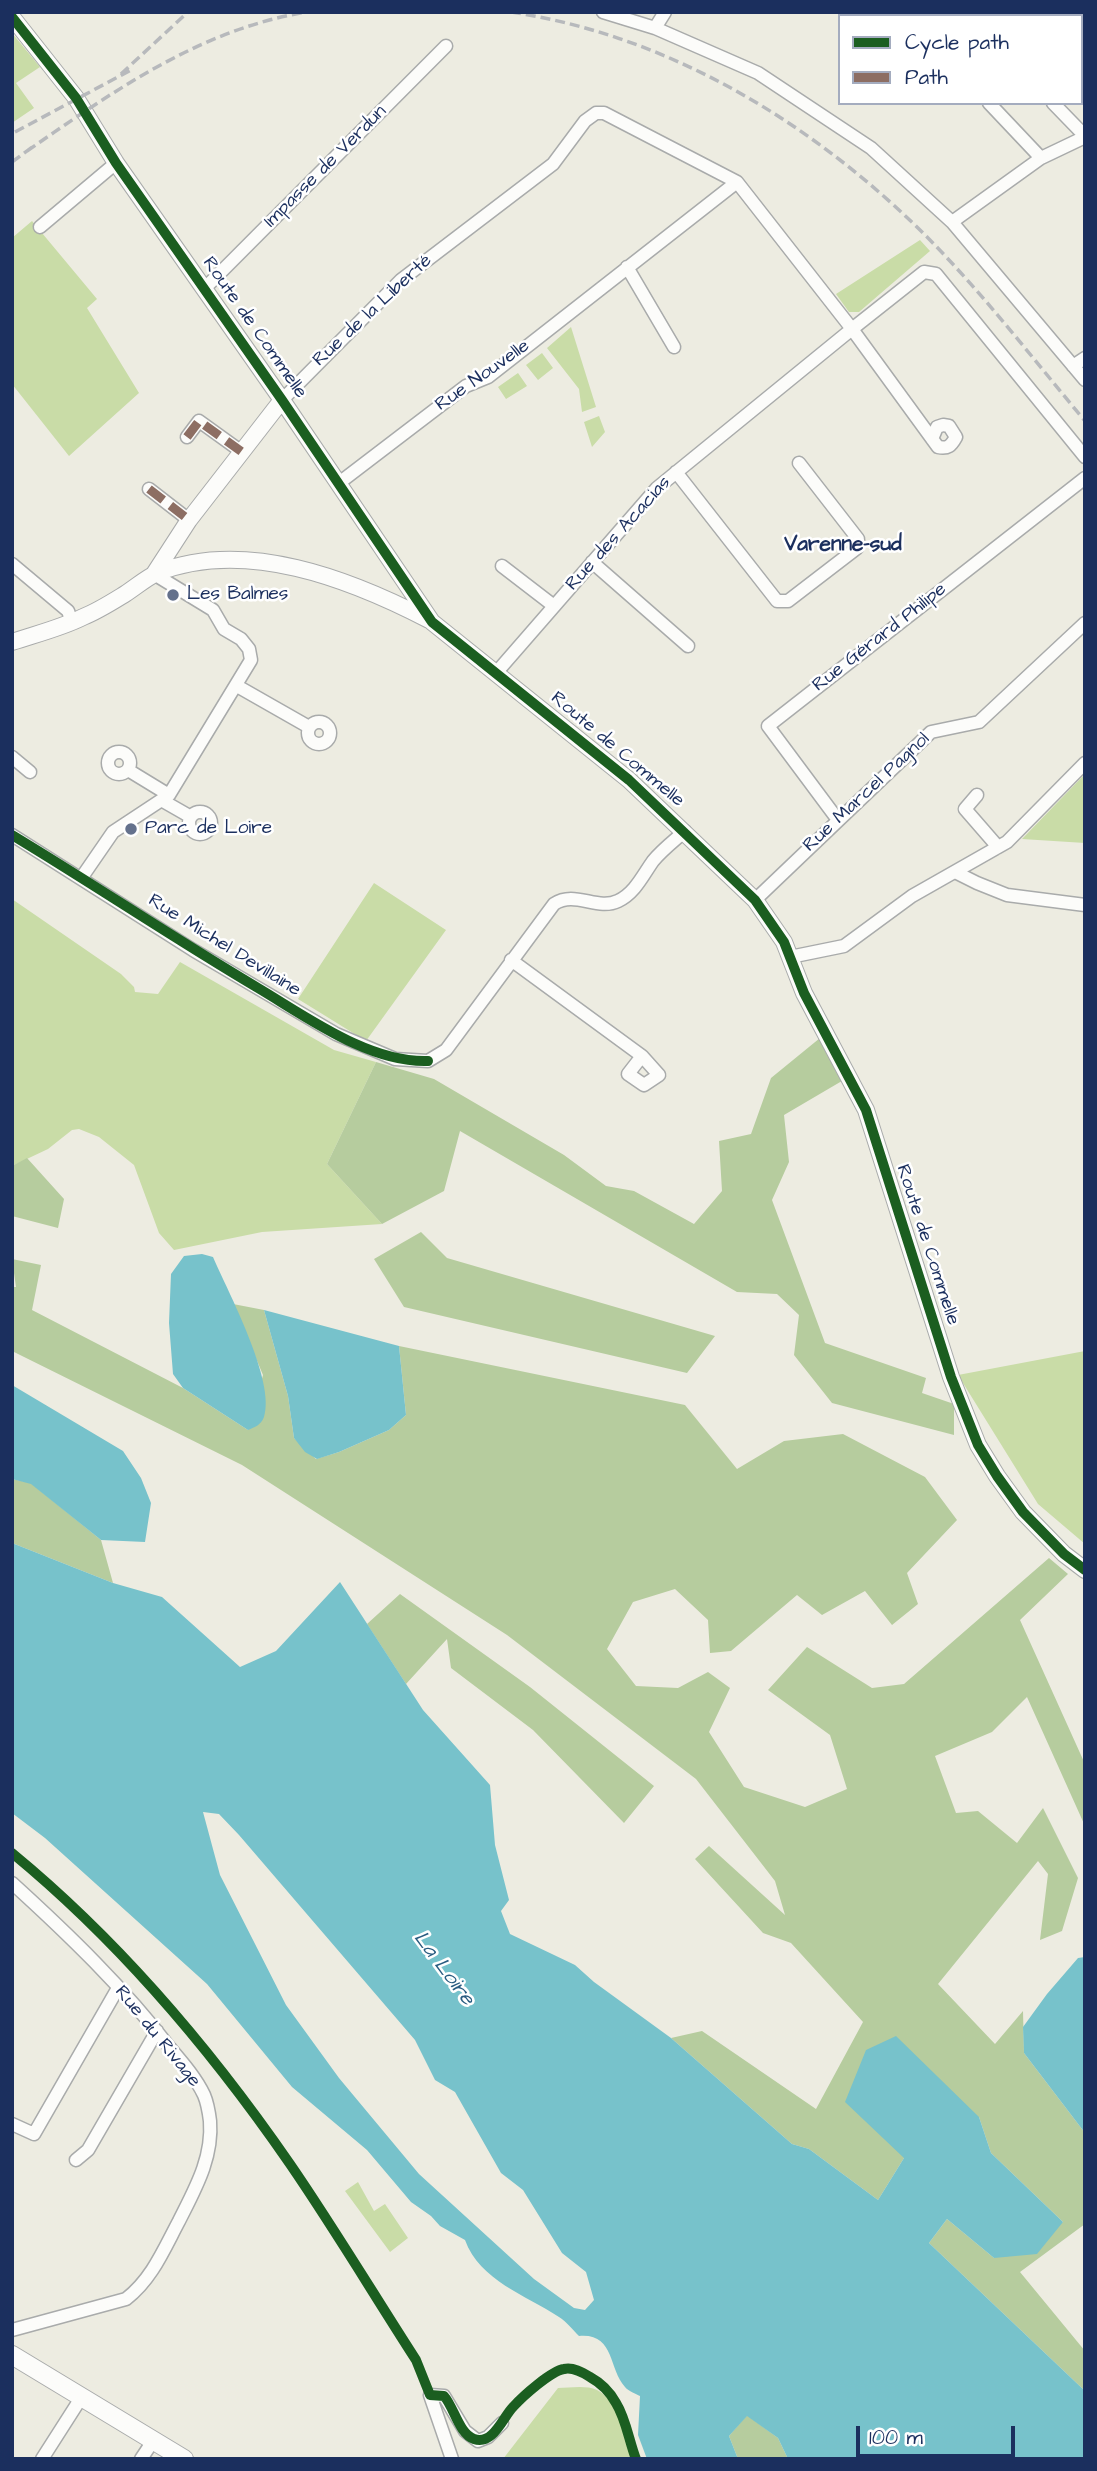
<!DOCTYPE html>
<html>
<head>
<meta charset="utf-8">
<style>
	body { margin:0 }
	#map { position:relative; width:1097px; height:2471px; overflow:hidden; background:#edece1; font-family:"Architects Daughter",sans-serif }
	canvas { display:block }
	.frame { position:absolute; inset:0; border:14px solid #1b2f5e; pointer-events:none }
	.legend { position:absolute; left:838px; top:14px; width:245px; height:91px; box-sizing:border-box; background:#fff; border:2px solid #a4acbf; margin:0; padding:9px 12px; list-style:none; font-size:21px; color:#1b2f5e }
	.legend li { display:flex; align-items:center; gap:14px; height:35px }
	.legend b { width:35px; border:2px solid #a4acbf }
	.scale { position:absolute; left:856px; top:2426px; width:159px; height:32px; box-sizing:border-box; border:4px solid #1b2f5e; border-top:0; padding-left:9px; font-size:21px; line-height:24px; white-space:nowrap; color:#1b2f5e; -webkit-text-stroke:5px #fff; paint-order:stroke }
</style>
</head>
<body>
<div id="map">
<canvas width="1097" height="2471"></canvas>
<div class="frame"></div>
<ul class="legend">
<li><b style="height:9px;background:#1b5e20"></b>Cycle path</li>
<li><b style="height:9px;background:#8d6e63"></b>Path</li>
</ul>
<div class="scale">100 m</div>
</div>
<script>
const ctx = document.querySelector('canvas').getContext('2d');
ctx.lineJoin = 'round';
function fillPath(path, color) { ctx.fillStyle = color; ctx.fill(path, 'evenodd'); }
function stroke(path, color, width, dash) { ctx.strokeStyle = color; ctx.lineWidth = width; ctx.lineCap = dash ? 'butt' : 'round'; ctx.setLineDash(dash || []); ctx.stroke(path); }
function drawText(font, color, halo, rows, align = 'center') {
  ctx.font = font + ' "Architects Daughter",sans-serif'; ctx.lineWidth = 5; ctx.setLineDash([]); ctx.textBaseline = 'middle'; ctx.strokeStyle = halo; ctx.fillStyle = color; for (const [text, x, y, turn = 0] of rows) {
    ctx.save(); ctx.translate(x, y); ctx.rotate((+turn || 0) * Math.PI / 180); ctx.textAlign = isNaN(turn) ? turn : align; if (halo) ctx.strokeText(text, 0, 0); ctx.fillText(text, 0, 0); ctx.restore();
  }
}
fillPath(new Path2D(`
	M12 33 40 67 16 83 34 108 12 123Z
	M32 221 97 299 87 308 139 393 69 456 12 384V238Z
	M920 240 930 251 859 312H849L836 294Z
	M571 327 596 407 582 412 579 389 547 348Z
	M542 353 553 368 538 380 526 365Z
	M518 373 527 386 506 399 498 387Z
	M599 416 605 432 592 447 584 422Z
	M1085 774V843L1022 839Z
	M374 883 446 930 366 1041 298 999Z
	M12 899 121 974 134 987 135 992 158 994 180 962 334 1050 376 1062 327 1164 382 1224 262 1232 174 1250 159 1233 134 1165 99 1137 79 1129 72 1130 48 1149 12 1166Z
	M1085 1351V1544L1038 1504 958 1375Z
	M358 2182 374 2211 385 2204 408 2238 390 2252 345 2191Z
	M558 2388C569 2388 586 2385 597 2390 618 2401 626 2438 634 2459H503Z`), '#c9dca7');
fillPath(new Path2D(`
	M820 1038 847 1078 784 1115 789 1162 772 1200 825 1343 926 1378 922 1393 954 1404V1435L832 1403 794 1355 799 1315 777 1294 737 1292 460 1131 444 1191 382 1224 327 1164 376 1062 434 1079 564 1155 606 1186 634 1191 694 1224 722 1191 719 1141 751 1134 771 1078Z
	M27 1158 64 1199 58 1228 12 1216V1166Z
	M421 1232 447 1258 715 1336 687 1373 404 1307 374 1259Z
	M12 1259 41 1265 32 1310 183 1388 248 1430 263 1375 233 1304 264 1310 288 1396 294 1438 316 1459 339 1452 389 1430 406 1415 399 1346 685 1405 737 1469 784 1441 843 1434 925 1477 957 1520 907 1573 918 1604 892 1625 865 1591 822 1615 797 1595 731 1651 710 1653 708 1620 675 1589 633 1602 607 1649 636 1686 678 1688 708 1672 730 1688 709 1732 744 1787 805 1807 847 1789 830 1735 768 1690 807 1647 872 1688 904 1684 1049 1558 1068 1574 1020 1620 1085 1764V1826L1027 1697 992 1732 935 1756 956 1813 978 1811 1017 1843 1043 1808 1078 1878 1062 1931 1040 1940 1048 1874 1038 1861 938 1984 995 2044 1023 2011 1024 2053 1085 2133V2224L1020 2272 1085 2351V2391L929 2243 947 2219 994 2258 1063 2222 991 2153 979 2117 904 2158 878 2200 809 2149 792 2144 671 2038 702 2031 816 2109 863 2022 791 1943 763 1933 695 1859 709 1846 785 1915 775 1881 696 1779 507 1635 242 1465 12 1351V1287H16Z
	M12 1479 31 1483 101 1540 113 1583 12 1543Z
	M400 1594 530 1687 654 1786 624 1823 533 1730 451 1668 447 1639 406 1684 367 1624Z
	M747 2415 778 2438 788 2459H738L729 2436Z`), '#b6cc9e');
fillPath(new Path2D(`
	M202 1254 213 1257C228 1292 276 1381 264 1417 261 1425 255 1427 248 1430L183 1388 173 1374 169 1323 171 1274 184 1256Z
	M264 1310 399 1346 406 1415 389 1430 339 1452 317 1459 305 1452 294 1438 288 1396Z
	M12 1385 123 1451 141 1478 151 1503 145 1542 101 1540 31 1484 12 1479Z
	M12 1543 113 1583 162 1597 240 1667 276 1651 340 1582 423 1710 490 1785 495 1845 509 1900 501 1911 510 1934 575 1965 594 1982 671 2038 792 2144 809 2149 878 2200 904 2158 845 2102 866 2050 896 2036 979 2117 991 2153 1063 2222 1037 2254 994 2258 947 2219 929 2243 1085 2391V2459H788L778 2438 747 2416 729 2436 738 2459H647L638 2435 640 2396C636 2394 628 2391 625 2387 608 2368 615 2333 579 2336 573 2330 567 2322 559 2317 526 2295 480 2281 465 2240L440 2226 431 2216 411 2202 367 2150 292 2087 207 1984 45 1838 12 1813ZM203 1812 219 1814 239 1835 415 2040 435 2080 455 2092 501 2173 523 2190 562 2253 586 2272 594 2300 585 2310 574 2308 534 2279 419 2174 339 2078 286 2005 220 1875Z
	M1085 1957V2133L1024 2053 1023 2027 1047 1994 1078 1958Z`), '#77c2cb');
const minor = new Path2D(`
	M603 12 655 28 665 12
	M898 12 901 16
	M966 12 969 16
	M655 28 758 73 871 148 952 222 1085 380
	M989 103 1041 158
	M1053 103 1085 136
	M952 222 1041 158 1085 137
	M40 227 116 163
	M627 267 674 347
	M205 288 446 46
	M1073 366 1085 358
	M282 400 401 280 553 164 585 121 596 113H604L737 182 852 329 924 272 936 274 1085 457
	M187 437 199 421 242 452
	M676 472 777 601H788L857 548 858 539 799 463
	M339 483 466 386 488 377 737 182
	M149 489 189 520
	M592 562 688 646
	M12 564 68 611 72 622
	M502 566 554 606
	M496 673 657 488 852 329 938 447C948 449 951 446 956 437L949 426 943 425 937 427 932 439
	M237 686 309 727
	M308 733a11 11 0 1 1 22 0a11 11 0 1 1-22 0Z
	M108 763a11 11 0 1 1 22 0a11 11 0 1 1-22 0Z
	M12 757 30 772
	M128 770 169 795
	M977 795 965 809 998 847
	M163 801 191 817
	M189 823a11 11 0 1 1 22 0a11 11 0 1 1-22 0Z
	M838 820 768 726 1085 478
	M12 835 193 950 336 1034 395 1059 428 1061 446 1050 554 904C575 890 597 911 618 901 635 893 643 875 653 861 662 850 675 840 685 831
	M955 872 977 883 1007 895 1085 905
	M82 877 113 832 169 795 251 660 249 649 241 639 224 629 213 610 154 574
	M755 900 931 732 979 722 1085 623
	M790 957 844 946 912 896 1007 842 1085 763
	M511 960 642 1056 628 1074 644 1085 659 1075 642 1056
	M12 1883C68 1934 124 1988 170 2048 182 2062 196 2078 204 2095 207 2102 209 2113 210 2121 213 2158 195 2189 179 2221 164 2249 152 2279 126 2299L12 2330
	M12 2124 34 2134 118 1988
	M76 2160 88 2150 157 2031
	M42 2459 81 2398
	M141 2459 153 2441
	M452 2459 430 2395 444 2396 465 2431 478 2441 488 2437 502 2423`);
const tertiary = new Path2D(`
	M12 17 76 98 116 163 282 400 432 622 629 780 755 900 784 942 804 993 866 1110 951 1377 978 1445 997 1476 1023 1512 1064 1554 1085 1570
	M154 574 189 520 282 400
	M12 642C36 634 61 628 83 617 98 611 112 602 125 594 136 587 146 578 157 573 245 538 350 579 429 620`);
const secondary = new Path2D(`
	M12 2355 184 2459`);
stroke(minor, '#a9abab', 15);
stroke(tertiary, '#a9abab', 18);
stroke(secondary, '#a9abab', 20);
stroke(minor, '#fcfcfa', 12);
stroke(tertiary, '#fcfcfa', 16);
stroke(secondary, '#fcfcfa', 18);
stroke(new Path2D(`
	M511 12C671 36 816 125 929 239 985 296 1034 360 1085 421
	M121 74 188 12
	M15 132 131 70
	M27 151C114 91 201 29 307 12
	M12 162 35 145`), '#b7b9bc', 3.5, [10, 5]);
stroke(new Path2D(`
	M187 437 199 421 242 452
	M149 489 189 520`), '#8d6e63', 9, [18, 9]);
stroke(new Path2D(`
	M12 17 76 98 116 163 282 400 432 622 629 780 755 900 784 942 804 993 866 1110 951 1377 978 1445 997 1476 1023 1512 1064 1554 1085 1570
	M12 835C95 885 175 939 258 988 307 1017 369 1063 428 1061
	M12 1853C119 1941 212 2051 290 2164 334 2228 374 2295 416 2360L430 2395 444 2396C454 2407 459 2434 474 2439 493 2446 503 2417 513 2407 523 2396 551 2371 564 2369 573 2367 582 2372 590 2377 601 2383 610 2392 616 2403 626 2419 629 2441 636 2459`), '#1b5e20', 10);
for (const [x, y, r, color] of [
	[173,595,7,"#64718c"],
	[131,829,7,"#64718c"]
]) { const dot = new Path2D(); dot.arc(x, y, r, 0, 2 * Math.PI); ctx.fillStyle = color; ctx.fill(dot); stroke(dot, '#fff', 2.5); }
drawText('19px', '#1b2f5e', '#fff', [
	["Impasse de Verdun",326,167,-45],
	["Rue de la Liberté",373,311,-43],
	["Route de Commelle",254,328,55],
	["Rue Nouvelle",483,376,-35],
	["Rue des Acacias",619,534,-48],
	["Rue Gérard Philipe",880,638,-38],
	["Route de Commelle",617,750,40],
	["Rue Marcel Pagnol",867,793,-43],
	["Rue Michel Devillaine",224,946,32],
	["Route de Commelle",927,1245,72],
	["Rue du Rivage",157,2037,51]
]);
drawText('19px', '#1b2f5e', '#fff', [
	["Les Balmes",187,595],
	["Parc de Loire",145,829]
], 'left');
drawText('bold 21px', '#1b2f5e', '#fff', [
	["Varenne-sud",843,546]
]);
drawText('italic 21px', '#295c81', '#fff', [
	["La Loire",443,1969,53]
]);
</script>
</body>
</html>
